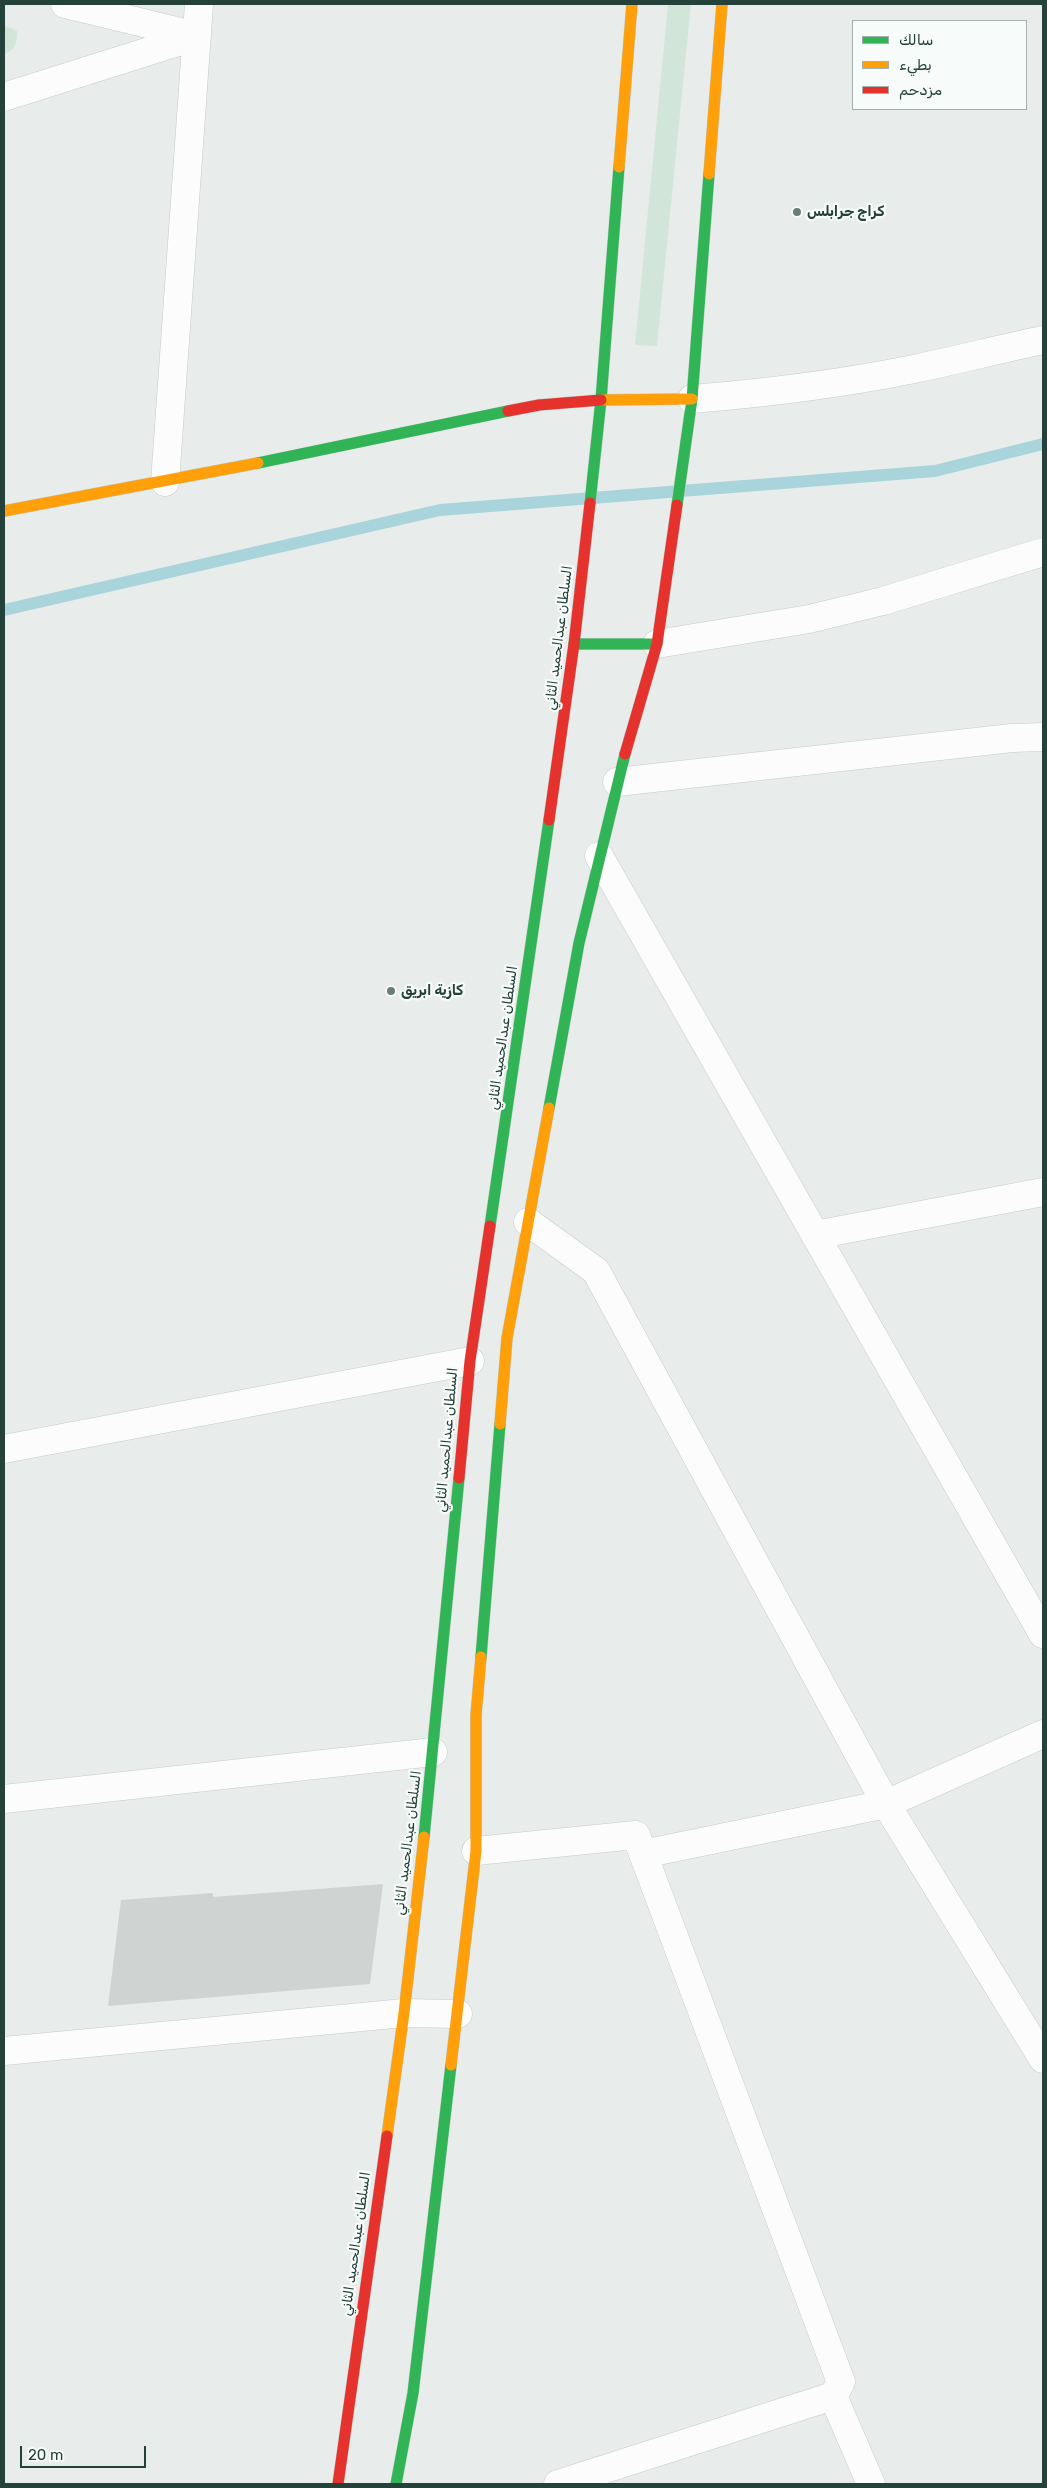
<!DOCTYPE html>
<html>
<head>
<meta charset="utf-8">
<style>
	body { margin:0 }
	#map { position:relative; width:1047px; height:2488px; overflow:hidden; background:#e8edeb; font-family:Rubik,"Noto Naskh Arabic",sans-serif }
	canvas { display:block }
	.frame { position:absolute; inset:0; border:5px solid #24423a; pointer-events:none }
	.legend { position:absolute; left:852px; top:20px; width:175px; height:90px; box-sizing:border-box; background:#f7fbf9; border:1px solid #a3b1ad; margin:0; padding:6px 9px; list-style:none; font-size:15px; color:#24423a }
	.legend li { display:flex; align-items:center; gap:10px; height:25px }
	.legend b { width:25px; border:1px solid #a3b1ad }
	.scale { position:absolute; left:20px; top:2446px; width:126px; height:22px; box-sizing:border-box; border:2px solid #24423a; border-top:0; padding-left:6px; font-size:15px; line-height:18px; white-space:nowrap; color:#24423a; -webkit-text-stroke:4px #f7fbf9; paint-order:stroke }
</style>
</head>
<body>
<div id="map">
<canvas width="1047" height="2488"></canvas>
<div class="frame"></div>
<ul class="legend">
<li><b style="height:6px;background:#30b455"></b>سالك</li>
<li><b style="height:6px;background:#ff9f0a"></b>بطيء</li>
<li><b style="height:6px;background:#e5322d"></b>مزدحم</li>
</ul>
<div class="scale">20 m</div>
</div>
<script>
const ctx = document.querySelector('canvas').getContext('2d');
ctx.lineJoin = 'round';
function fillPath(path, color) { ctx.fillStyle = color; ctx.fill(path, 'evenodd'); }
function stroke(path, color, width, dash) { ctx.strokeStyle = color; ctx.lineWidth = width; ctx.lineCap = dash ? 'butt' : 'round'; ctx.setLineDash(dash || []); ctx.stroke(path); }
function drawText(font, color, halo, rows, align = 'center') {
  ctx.font = font + ' Rubik,"Noto Naskh Arabic",sans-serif'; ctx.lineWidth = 4.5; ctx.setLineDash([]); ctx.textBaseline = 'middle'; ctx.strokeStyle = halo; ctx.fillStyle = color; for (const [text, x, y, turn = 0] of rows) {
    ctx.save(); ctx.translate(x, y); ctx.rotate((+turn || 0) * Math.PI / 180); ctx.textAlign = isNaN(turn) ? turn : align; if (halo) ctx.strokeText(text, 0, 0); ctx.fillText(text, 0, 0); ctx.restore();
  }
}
fillPath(new Path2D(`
	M668 4H691L657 346 635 345Z
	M4 25 17 31C17 43 16 50 4 54Z`), '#d1e6d8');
stroke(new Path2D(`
	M4 610 440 510 935 471 1043 444`), '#a9d4db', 12);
fillPath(new Path2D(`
	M383 1884 370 1984 108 2006 121 1900 213 1893V1897Z`), '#cfd4d2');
const street = new Path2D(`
	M65 4 197 36
	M4 97 197 36
	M692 399C766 393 840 384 914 369 957 360 1000 349 1043 340
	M165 482 199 4
	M657 644 809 619 883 601 1043 552
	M617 782 1012 738 1043 737
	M599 856 1043 1634
	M528 1222 596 1271 886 1804 1043 2059
	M815 1235 1043 1192
	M4 1449 470 1361
	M4 1799 433 1752
	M476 1851 636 1835 841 2382 833 2396 558 2484
	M643 1854 886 1804 1043 1734
	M4 2051 404 2013 458 2014
	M833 2396 871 2484`);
const fast = new Path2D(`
	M258 463 508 411
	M590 503 601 400 619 167
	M677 505 692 399 709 174
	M574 644H657
	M549 1108 579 943 625 754
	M490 1226 549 820
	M481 1657 500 1424
	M424 1837 459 1478
	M396 2484 413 2393 451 2065`);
const slow = new Path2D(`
	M619 167 632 4
	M709 174 722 4
	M601 400 692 399
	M4 511 258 463
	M500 1424 507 1338 549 1108
	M451 2065 476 1851V1715L481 1657
	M387 2136 404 2013 424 1837`);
const jam = new Path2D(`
	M508 411 539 405 601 400
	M625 754 657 644 677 505
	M549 820 574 644 590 503
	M459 1478 470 1361 490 1226
	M338 2484 387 2136`);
stroke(street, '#c5cac8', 29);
stroke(fast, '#c3cbc8', 12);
stroke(slow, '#c3cbc8', 12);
stroke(jam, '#c3cbc8', 12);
stroke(street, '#fcfcfc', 28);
stroke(fast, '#30b455', 11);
stroke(slow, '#ff9f0a', 11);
stroke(jam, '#e5322d', 11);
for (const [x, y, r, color] of [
	[797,212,5,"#697e78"],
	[391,991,5,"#697e78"]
]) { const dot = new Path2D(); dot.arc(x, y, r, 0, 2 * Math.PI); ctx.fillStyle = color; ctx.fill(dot); stroke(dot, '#f7fbf9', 2); }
drawText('bold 14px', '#24423a', '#f7fbf9', [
	["كراج جرابلس",807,212],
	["كازية ابريق",401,991]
], 'left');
drawText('14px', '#24423a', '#f7fbf9', [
	["السلطان عبدالحميد الثاني",559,638,-83],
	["السلطان عبدالحميد الثاني",503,1038,-82],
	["السلطان عبدالحميد الثاني",447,1440,-85],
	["السلطان عبدالحميد الثاني",408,1843,-83],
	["السلطان عبدالحميد الثاني",356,2244,-82]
]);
</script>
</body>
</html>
